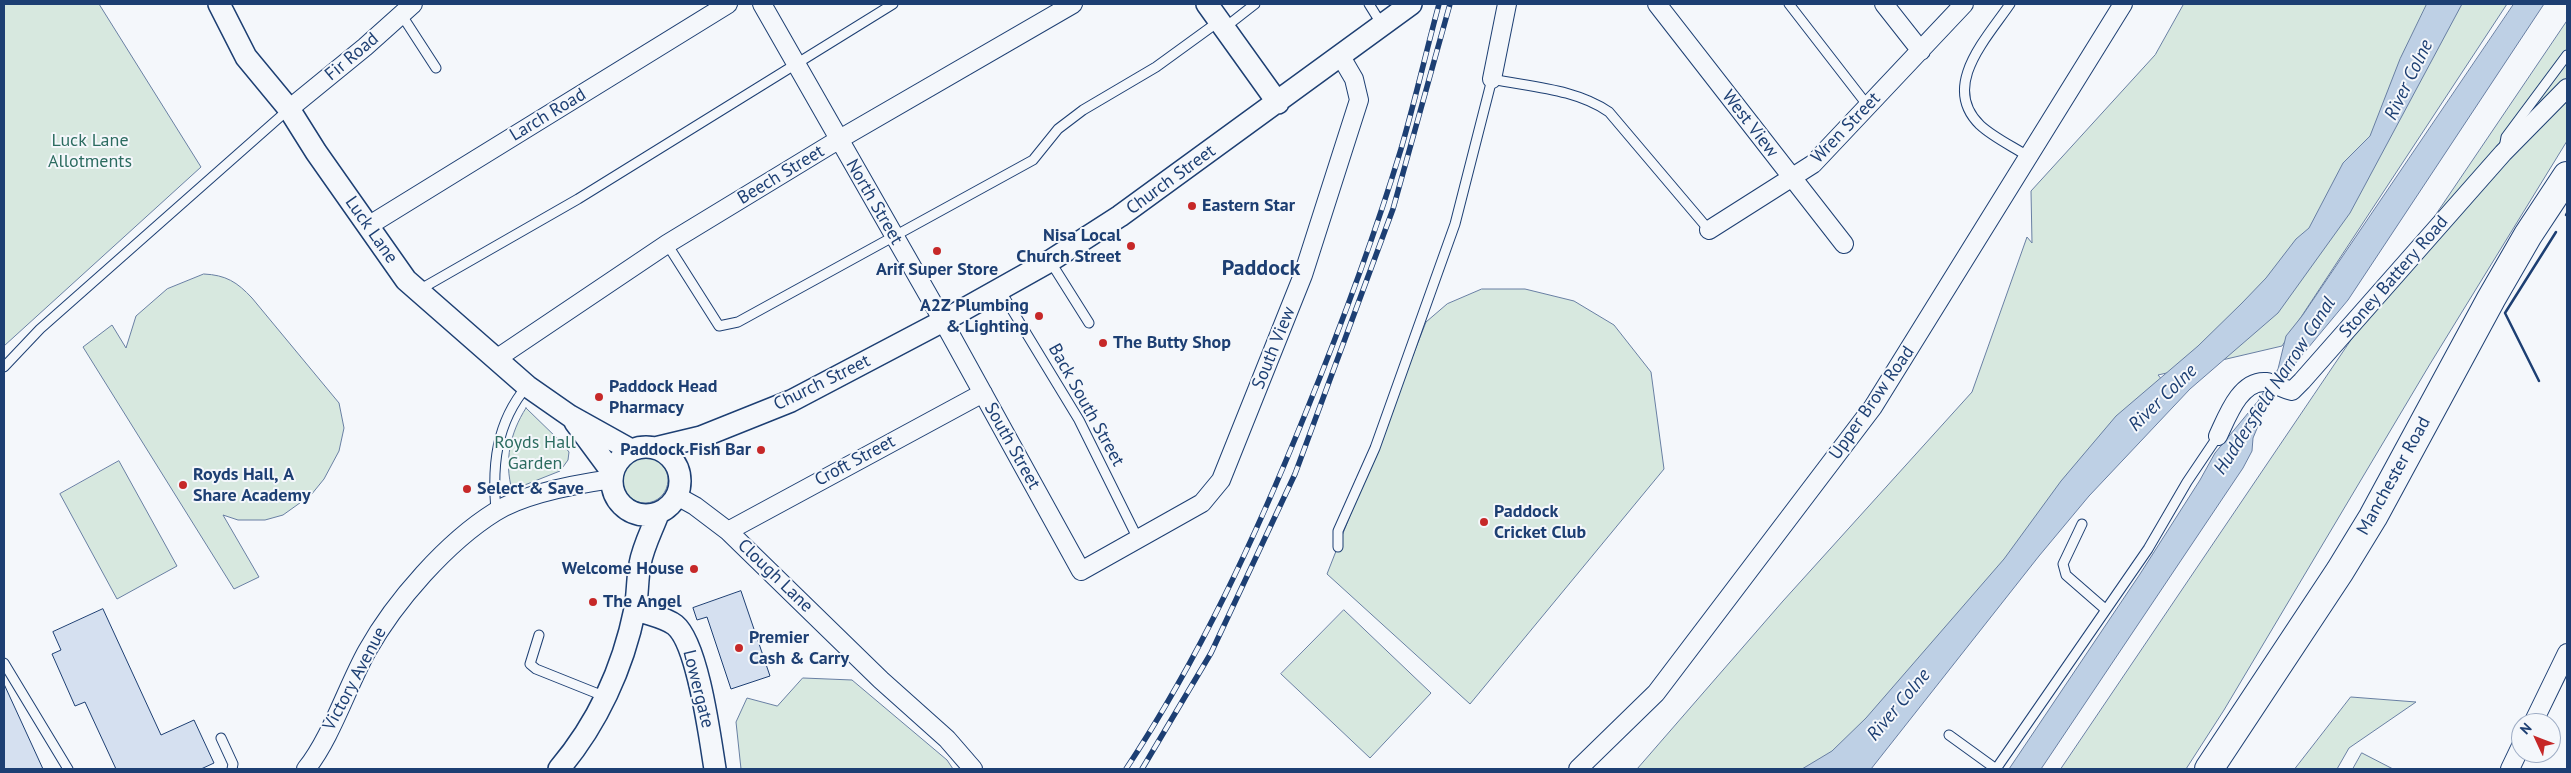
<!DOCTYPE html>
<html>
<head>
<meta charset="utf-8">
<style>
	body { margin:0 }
	#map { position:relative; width:2571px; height:773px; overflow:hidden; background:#f4f7fb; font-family:"PT Sans",sans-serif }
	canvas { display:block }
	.frame { position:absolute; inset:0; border:5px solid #1d3f73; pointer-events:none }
	.north { position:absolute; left:2511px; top:713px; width:50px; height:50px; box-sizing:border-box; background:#f4f7fb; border:1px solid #9eadc5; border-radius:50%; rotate:313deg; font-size:14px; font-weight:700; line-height:20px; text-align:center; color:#1d3f73 }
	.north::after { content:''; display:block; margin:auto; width:18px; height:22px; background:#c62828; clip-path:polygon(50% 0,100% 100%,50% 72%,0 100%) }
</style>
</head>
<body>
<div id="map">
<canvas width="2571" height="773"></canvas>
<div class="frame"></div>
<div class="north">N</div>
</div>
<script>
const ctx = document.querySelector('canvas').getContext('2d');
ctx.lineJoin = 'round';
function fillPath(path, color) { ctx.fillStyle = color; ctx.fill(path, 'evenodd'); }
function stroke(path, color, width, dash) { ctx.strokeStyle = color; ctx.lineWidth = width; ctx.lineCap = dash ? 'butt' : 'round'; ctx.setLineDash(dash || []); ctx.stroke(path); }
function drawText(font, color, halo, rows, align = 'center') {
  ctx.font = font + ' "PT Sans",sans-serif'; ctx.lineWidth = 4; ctx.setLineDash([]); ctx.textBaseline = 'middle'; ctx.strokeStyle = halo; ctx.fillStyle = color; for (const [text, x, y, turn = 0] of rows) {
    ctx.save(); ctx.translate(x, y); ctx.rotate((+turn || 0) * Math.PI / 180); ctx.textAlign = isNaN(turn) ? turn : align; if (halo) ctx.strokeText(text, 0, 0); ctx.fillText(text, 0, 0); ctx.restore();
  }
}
const green = new Path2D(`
	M4 4H99L201 167 4 346Z
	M2184 4H2507L2282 346 2158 375 2164 382 1839 769H1637L1783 601 1972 392 2027 237 2032 243 2031 191 2155 55Z
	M2567 21V141L2430 364 2224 710 2186 769H2061Z
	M204 274C226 275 237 282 252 298L339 403 344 428 339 451 324 479 311 495 283 515 265 520H238L223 515 259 577 234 589 83 347 112 325 126 348 136 316 167 289Z
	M1482 289H1525L1574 301 1614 325 1651 372 1664 469 1470 704 1327 574 1426 322 1447 304Z
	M526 408 561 442 569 452 568 460 560 471 512 490C504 461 510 433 526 408Z
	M622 480a23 23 0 1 1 46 0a23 23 0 1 1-46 0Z
	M119 461 177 566 117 599 60 494Z
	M1344 610 1431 693 1370 758 1281 674Z
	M803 678 852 680 947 760 953 769H741L736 722 747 698 777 706Z
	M2351 697 2416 702 2349 748 2337 769H2295Z
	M2362 753 2393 769H2353Z`);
fillPath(green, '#d7e8df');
stroke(green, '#687fa3', 1);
const water = new Path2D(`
	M2427 4H2462L2350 213 2278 313 2190 389 2089 496 2039 556 1871 769H1802L1832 751 1866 718 2004 559 2061 481 2116 416 2198 346 2242 303 2266 278 2296 239 2309 228 2343 163 2370 136 2400 59Z
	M2514 4H2544L2348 300 2288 372 2266 407 2253 438 2252 451 2243 468 2041 769H2009L2140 574 2200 480 2215 453 2258 401 2278 369 2286 336 2302 316Z`);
fillPath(water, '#bed0e5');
stroke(water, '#687fa3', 1);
const building = new Path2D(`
	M741 591 770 676 731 689 707 617 697 620 693 608Z
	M103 609 161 735 194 720 214 763 201 769H116L85 702 75 706 52 654 61 650 53 632Z
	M4 684 43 769H4Z`);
fillPath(building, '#d5e0f0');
stroke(building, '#1d3f73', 1);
const service = new Path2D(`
	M1369 4 1382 25
	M1789 4 1868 106
	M2010 4C1987 38 1940 86 1980 125 1994 138 2014 147 2029 157
	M401 14 436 68
	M1223 29 1255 4
	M2504 148 2506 137 2567 55
	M667 244 719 326 738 322 1033 160 1058 129 1083 110 1156 67 1218 22
	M1050 261 1089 323
	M419 290 578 199 893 4
	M1000 290 1079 420 1138 539
	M4 367 40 329 289 109
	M496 511C492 465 496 423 527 386
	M2082 524 2063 564 2066 575 2105 609
	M1338 547V531L1375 448 1455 224 1492 79C1531 87 1576 89 1609 112L1709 230
	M539 635 530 664 536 669 606 697
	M4 663 68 769
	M1949 735 1996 769 2148 549 2187 482 2218 436
	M221 738 233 764 232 769`);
const minor = new Path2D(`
	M762 4 943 321 1081 571 1202 503 1221 480 1303 275 1359 100 1354 79 1340 55
	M1657 4 1844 244
	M1884 4 1921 51
	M1492 79 1507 4
	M289 109 365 47 413 4
	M368 226 728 4
	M1709 230 1813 164 1964 4
	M496 359 667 244 838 140 1073 4
	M2218 436C2227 417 2240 380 2266 382 2274 383 2283 389 2292 391L2302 381 2503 153 2567 88
	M677 496 695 506 728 531 881 680 947 739 973 769
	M728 531 983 393
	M2533 723 2567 653
	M306 769C331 738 347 687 367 651 395 601 447 542 495 512 525 493 577 484 612 479
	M1578 769 1656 693 1873 407 2123 4
	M2510 769 2521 746`);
const tertiary = new Path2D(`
	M219 4 246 57 289 109 316 152 406 280 527 386 570 416 631 450
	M1207 4 1278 103
	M575 422 612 472
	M612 481a34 34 0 1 1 68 0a34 34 0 1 1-68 0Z
	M655 448 701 437 791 401 943 321 1050 261 1120 216 1411 4
	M635 609C646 614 665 617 675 625 698 644 710 738 715 769
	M559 769C597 724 623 668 635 609 638 594 637 579 640 564 643 547 652 530 658 514`);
const primary = new Path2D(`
	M2209 769 2340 571 2373 517 2491 299 2528 235 2567 176`);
stroke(service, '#1d3f73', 11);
stroke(minor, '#1d3f73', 20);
stroke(tertiary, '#1d3f73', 24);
stroke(primary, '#1d3f73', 30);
stroke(service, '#f4f7fb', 9);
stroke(minor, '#f4f7fb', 18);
stroke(tertiary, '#f4f7fb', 21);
stroke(primary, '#f4f7fb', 28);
const rail = new Path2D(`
	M1126 769C1200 657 1256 536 1306 412 1341 326 1374 238 1401 149 1415 101 1426 52 1439 4
	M1142 769 1211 653 1295 474 1393 209 1450 4`);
stroke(rail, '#1d3f73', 5.5);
stroke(rail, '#f4f7fb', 4, [11]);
stroke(new Path2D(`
	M2566 215 2567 213
	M2539 381 2505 313 2556 232`), '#1d3f73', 2.5);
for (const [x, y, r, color] of [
	[1192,206,5,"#c62828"],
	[1131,246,5,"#c62828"],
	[937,251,5,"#c62828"],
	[1039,316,5,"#c62828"],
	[1103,343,5,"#c62828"],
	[599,397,5,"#c62828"],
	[761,450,5,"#c62828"],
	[183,485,5,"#c62828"],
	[467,489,5,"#c62828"],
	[1484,522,5,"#c62828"],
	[694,569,5,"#c62828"],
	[593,602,5,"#c62828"],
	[739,648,5,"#c62828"]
]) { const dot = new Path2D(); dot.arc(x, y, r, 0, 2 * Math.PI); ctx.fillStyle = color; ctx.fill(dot); stroke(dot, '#f4f7fb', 2); }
drawText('18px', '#1d3f73', '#f4f7fb', [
	["Fir Road",352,57,-40],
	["Larch Road",548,115,-31],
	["West View",1750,124,52],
	["Wren Street",1846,128,-46],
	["Beech Street",781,175,-31],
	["Church Street",1171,180,-36],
	["North Street",874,202,60],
	["Luck Lane",371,230,55],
	["Stoney Battery Road",2394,277,-49],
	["South View",1274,348,-68],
	["Church Street",822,383,-26],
	["Upper Brow Road",1872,403,-55],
	["Back South Street",1086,405,61],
	["South Street",1012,446,61],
	["Croft Street",855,461,-28],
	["Manchester Road",2394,476,-61],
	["Clough Lane",775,576,44],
	["Victory Avenue",355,679,-62],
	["Lowergate",698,689,76]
]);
drawText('18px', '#2c6c60', '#f4f7fb', [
	["Luck Lane",90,141],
	["Allotments",90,162],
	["Royds Hall",535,443],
	["Garden",535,464]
]);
drawText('bold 18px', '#1d3f73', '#f4f7fb', [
	["Eastern Star",1202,206],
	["Nisa Local",1121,236,"right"],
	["Church Street",1121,257,"right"],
	["Arif Super Store",937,270,"center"],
	["A2Z Plumbing",1029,306,"right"],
	["& Lighting",1029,327,"right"],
	["The Butty Shop",1113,343],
	["Paddock Head",609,387],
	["Pharmacy",609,408],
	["Paddock Fish Bar",751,450,"right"],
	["Royds Hall, A",193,475],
	["Share Academy",193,496],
	["Select & Save",477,489],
	["Paddock",1494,512],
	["Cricket Club",1494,533],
	["Welcome House",684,569,"right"],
	["The Angel",603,602],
	["Premier",749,638],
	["Cash & Carry",749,659]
], 'left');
drawText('italic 19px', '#1d3f73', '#f4f7fb', [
	["River Colne",2409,80,-64],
	["Huddersfield Narrow Canal",2275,386,-57],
	["River Colne",2163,398,-44],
	["River Colne",1899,705,-50]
]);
drawText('bold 22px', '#1d3f73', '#f4f7fb', [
	["Paddock",1261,269]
]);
</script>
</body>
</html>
